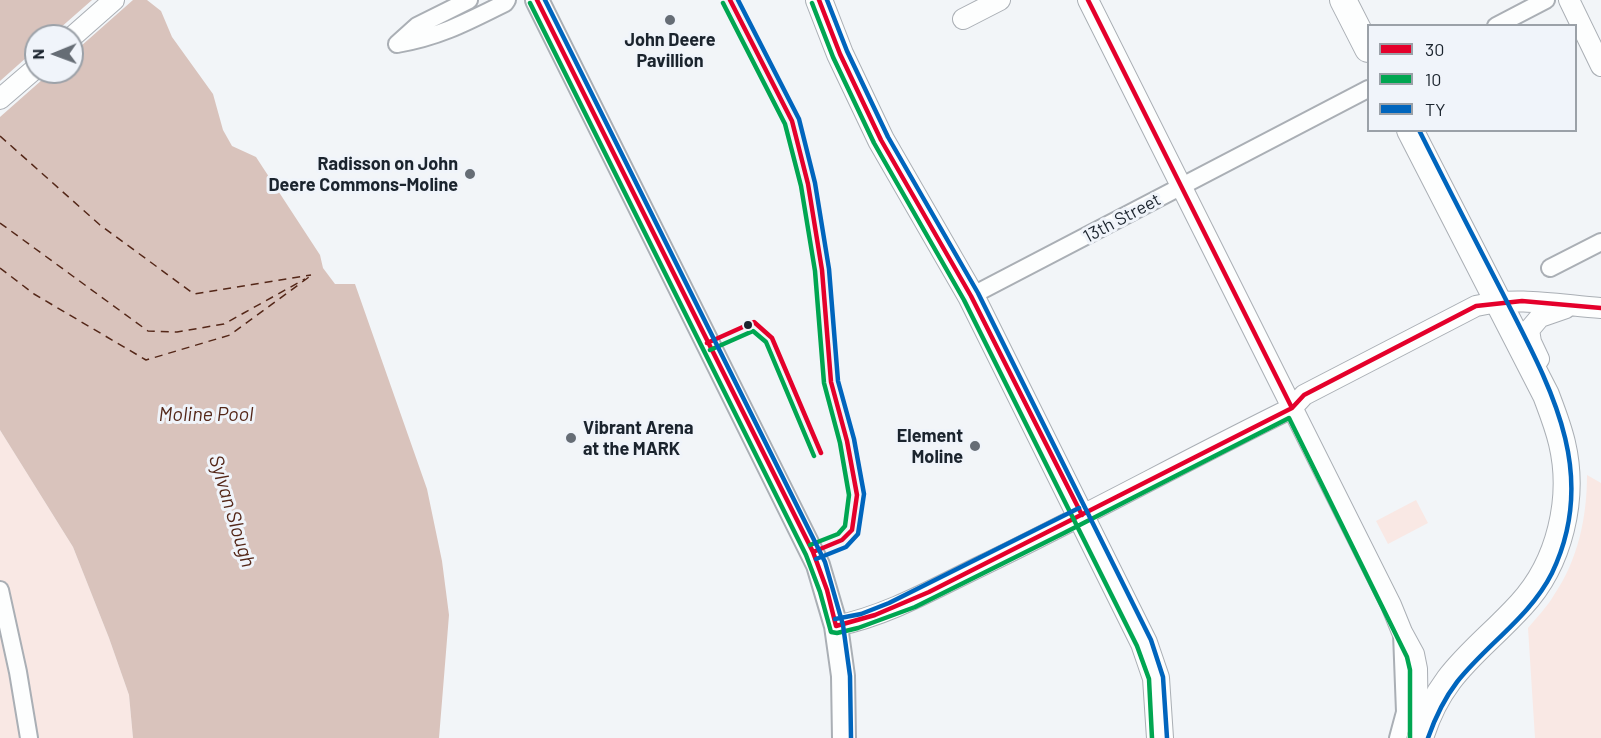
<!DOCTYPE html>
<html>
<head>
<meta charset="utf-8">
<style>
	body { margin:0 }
	#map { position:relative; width:1601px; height:738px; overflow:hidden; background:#f2f5f8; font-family:Barlow,sans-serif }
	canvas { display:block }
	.legend { position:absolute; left:1367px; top:24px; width:210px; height:108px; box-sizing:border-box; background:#f0f4fa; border:2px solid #9ba1a8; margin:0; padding:8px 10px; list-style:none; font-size:18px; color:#1b242e }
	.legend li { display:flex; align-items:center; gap:12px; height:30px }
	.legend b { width:30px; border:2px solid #9ba1a8 }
	.north { position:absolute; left:24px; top:24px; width:60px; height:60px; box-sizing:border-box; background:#f0f4fa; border:2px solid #9ba1a8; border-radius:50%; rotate:269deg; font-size:16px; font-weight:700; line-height:24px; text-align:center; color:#1b242e }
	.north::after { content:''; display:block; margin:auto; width:21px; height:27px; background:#666d75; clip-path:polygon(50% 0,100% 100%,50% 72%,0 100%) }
</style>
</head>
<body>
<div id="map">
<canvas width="1601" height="738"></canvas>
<ul class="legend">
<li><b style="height:8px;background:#e4002b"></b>30</li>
<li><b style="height:8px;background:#00a651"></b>10</li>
<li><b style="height:8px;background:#0065bd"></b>TY</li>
</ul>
<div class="north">N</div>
</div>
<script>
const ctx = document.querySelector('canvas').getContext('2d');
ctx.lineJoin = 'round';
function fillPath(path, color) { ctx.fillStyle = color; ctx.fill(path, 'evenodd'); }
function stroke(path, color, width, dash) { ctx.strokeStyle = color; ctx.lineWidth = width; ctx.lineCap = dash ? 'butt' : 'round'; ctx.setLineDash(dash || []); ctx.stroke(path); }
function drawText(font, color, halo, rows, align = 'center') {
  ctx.font = font + ' Barlow,sans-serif'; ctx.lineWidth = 6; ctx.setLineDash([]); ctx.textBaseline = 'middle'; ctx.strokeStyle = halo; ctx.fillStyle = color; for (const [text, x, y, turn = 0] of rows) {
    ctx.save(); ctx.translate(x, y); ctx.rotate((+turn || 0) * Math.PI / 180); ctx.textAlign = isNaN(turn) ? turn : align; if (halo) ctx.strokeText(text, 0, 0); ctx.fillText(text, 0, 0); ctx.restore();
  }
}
fillPath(new Path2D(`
	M0 430 73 547 109 638 129 695 133 738H0Z
	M1587 475 1601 483V738H1535L1528 628C1537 617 1547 607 1554 595 1578 560 1587 517 1587 475Z
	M1416 500 1428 523 1388 544 1376 521Z`), '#f9e8e4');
fillPath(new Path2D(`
	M0 0H147L161 11 172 37 213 94 223 130 232 146 256 157 320 255 323 268 335 284H355L427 489 442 561 449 615 439 738H133L129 695 109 638 73 547 0 430ZM36 36H72V72H36Z`), '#d9c3bc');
fillPath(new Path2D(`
	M92 0H133L72 54V36H51Z
	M36 49V72H51L0 117V81Z`), '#f2f5f8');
stroke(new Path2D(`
	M0 136 100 225 194 294 311 275
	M0 223 148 331 177 332 224 324 305 279
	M0 268 34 294 146 360 230 335 309 277`), '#542718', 1.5, [8, 6]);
const minor = new Path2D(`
	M1496 26 1546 0
	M397 44C439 37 467 22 505 3L507 0
	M397 44 417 26 469 0
	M1550 268 1601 242
	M971 296 1368 89
	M0 590 18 672 29 738
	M1398 738 1405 712 1402 633`);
const tertiary = new Path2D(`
	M1088 0 1391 605 1402 632 1414 654 1417 669 1418 732
	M1569 0 1601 66
	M963 19 1000 0
	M72 37 114 0
	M0 99 36 68
	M1539 359 1531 342 1529 330 1540 317 1566 308
	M836 626C889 615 935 588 983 565 1087 515 1188 459 1292 408L1304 395 1476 306C1516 296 1560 305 1601 308`);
const secondary = new Path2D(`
	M537 0 818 565 836 626 843 676 844 738`);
const primary = new Path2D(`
	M819 0 840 54 881 140 971 296 1144 643 1156 678 1160 738
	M1343 0 1368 49
	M1410 130 1546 395C1552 411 1558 426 1562 443 1575 498 1560 563 1521 605 1478 652 1440 672 1420 738`);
stroke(minor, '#aaafb5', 20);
stroke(tertiary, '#aaafb5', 22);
stroke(secondary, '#aaafb5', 26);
stroke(primary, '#aaafb5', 28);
stroke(minor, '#fdfefe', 16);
stroke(tertiary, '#fdfefe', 20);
stroke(secondary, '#fdfefe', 22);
stroke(primary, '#fdfefe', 26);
stroke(new Path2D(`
	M537 0 813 552 827 590 836 626 875 615 929 592 1292 408 1304 395 1476 306 1522 301 1601 308
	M730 0 792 121 808 184 822 270 831 382 847 441 857 495 852 530 842 540 813 552
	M819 0 840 54 881 140 971 296 1082 515
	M1088 0 1292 408
	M707 343 754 322 772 338 821 453`), '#e4002b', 4.5);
stroke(new Path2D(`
	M530 3 806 555 820 592 831 632 837 633 858 628 915 607 1064 533 1289 418 1407 657 1410 670V738
	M723 3 785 124 801 186 815 271 824 383 840 443 849 495 845 526 838 534 810 545
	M812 3 833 57 874 143 964 300 1137 646 1149 679 1152 738
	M710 350 753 331 766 342 814 456`), '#00a651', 4.5);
stroke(new Path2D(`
	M545 0 825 562 843 625 850 676 851 738
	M738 0 799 119 815 183 829 269 838 381 854 439 864 494 858 534 846 547 816 559
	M827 0 847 51 888 137 978 293 1151 640 1163 677 1167 738
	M1419 130C1446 184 1474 238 1502 292 1548 383 1601 471 1552 573 1530 617 1487 644 1457 682 1444 699 1435 718 1428 738
	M835 619 861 614 889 603 1079 508`), '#0065bd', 4.5);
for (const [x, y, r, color] of [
	[670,20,6,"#666d75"],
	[470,174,6,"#666d75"],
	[748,325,5,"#1b242e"],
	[571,438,6,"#666d75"],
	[975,446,6,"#666d75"]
]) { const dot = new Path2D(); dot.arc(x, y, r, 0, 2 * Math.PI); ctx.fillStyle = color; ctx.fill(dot); stroke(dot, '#f0f4fa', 2); }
drawText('bold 18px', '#1b242e', '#f0f4fa', [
	["John Deere",670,40,"center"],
	["Pavillion",670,61,"center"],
	["Radisson on John",458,164],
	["Deere Commons-Moline",458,185],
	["Vibrant Arena",583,428,"left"],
	["at the MARK",583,449,"left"],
	["Element",963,436],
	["Moline",963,457]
], 'right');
drawText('18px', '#1b242e', '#f0f4fa', [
	["13th Street",1122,218,-28]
]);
drawText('italic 20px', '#542718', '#f0f4fa', [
	["Moline Pool",206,414],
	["Sylvan Slough",232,511,73]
]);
</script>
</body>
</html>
